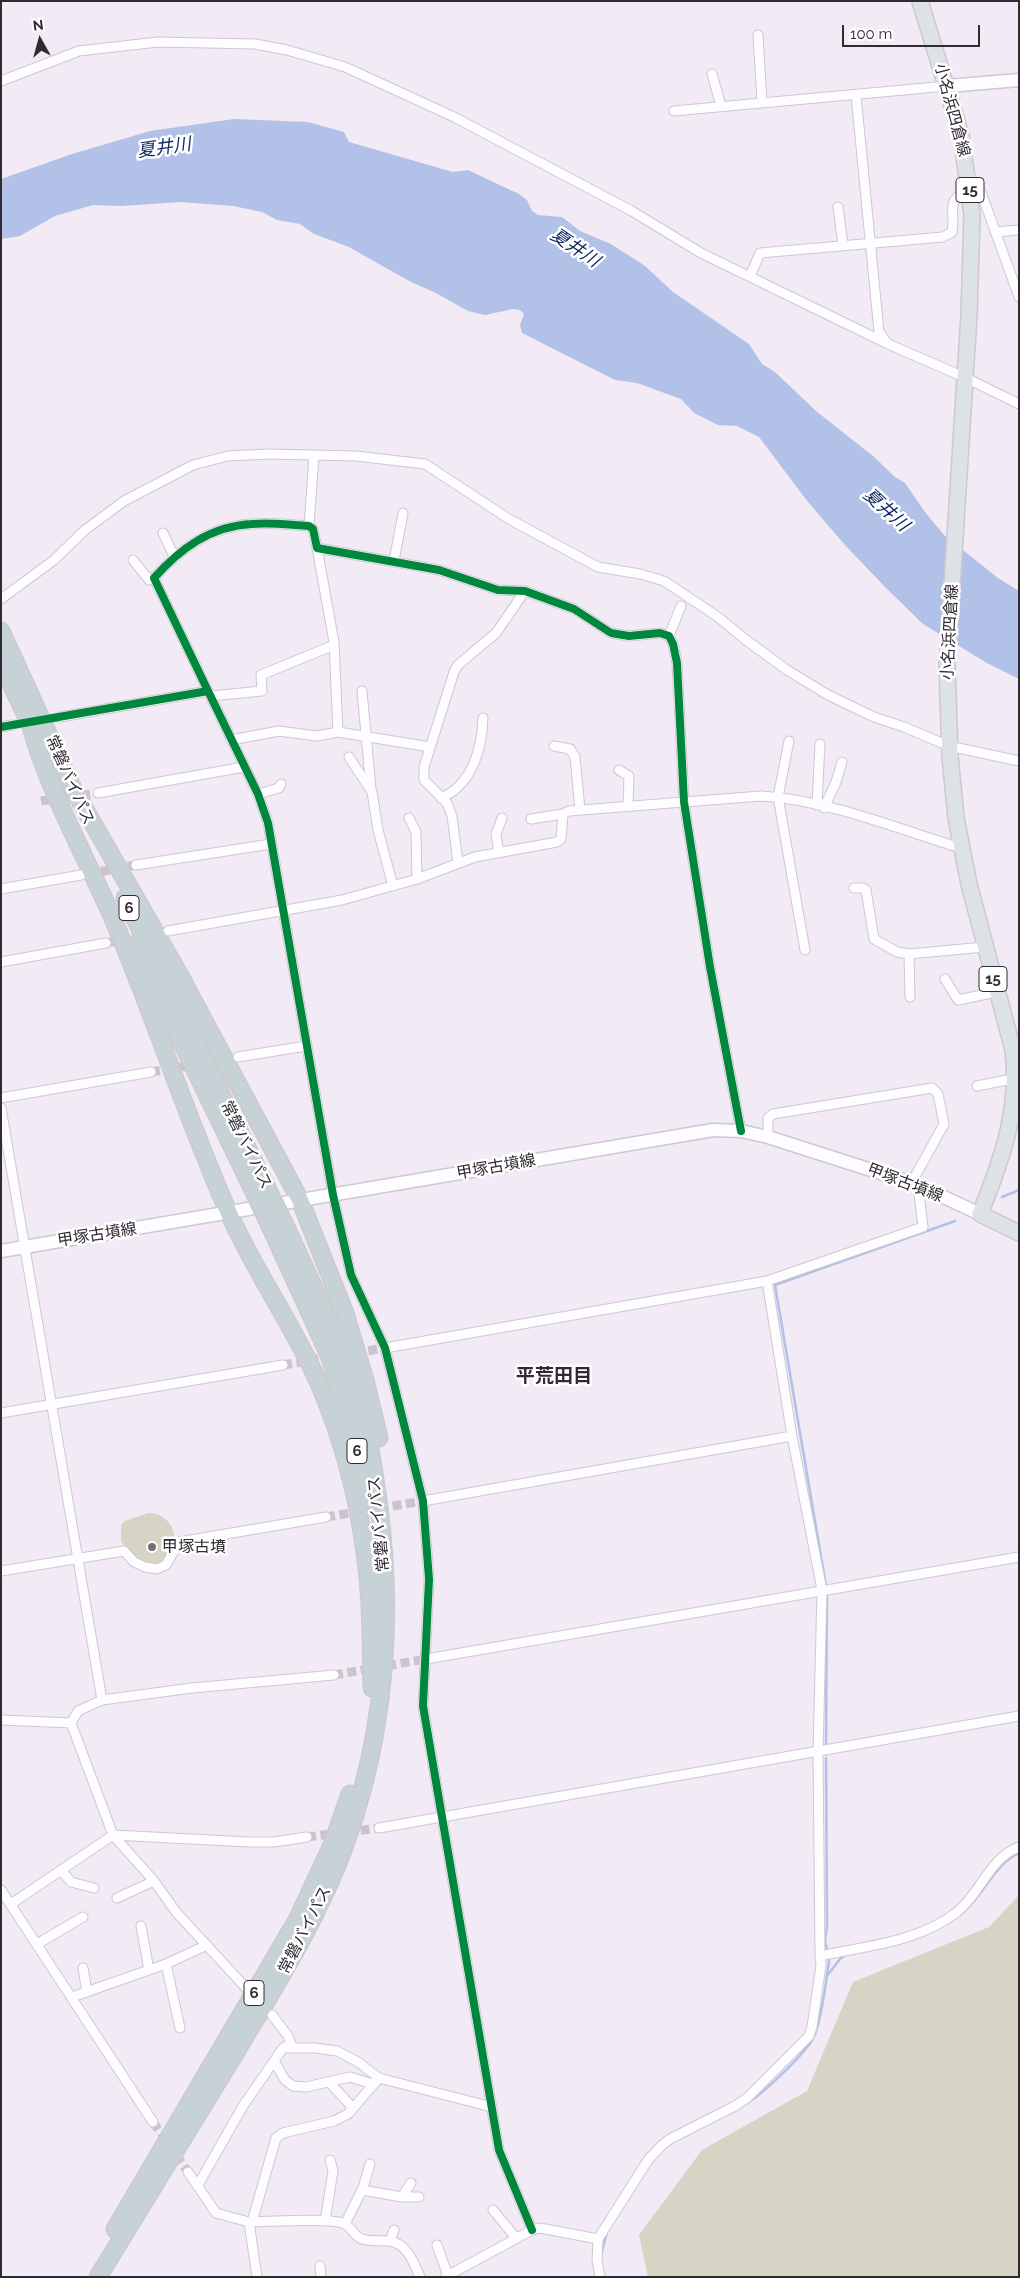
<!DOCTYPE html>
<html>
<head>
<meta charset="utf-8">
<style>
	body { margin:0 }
	#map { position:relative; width:1020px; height:2278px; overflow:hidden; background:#f2eaf5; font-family:Raleway,sans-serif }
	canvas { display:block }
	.frame { position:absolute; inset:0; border:2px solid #302a31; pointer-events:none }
	.north { position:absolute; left:15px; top:15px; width:50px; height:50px; -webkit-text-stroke:4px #fff; paint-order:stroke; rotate:353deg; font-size:14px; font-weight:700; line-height:20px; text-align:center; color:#302a31 }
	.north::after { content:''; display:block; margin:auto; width:18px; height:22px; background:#302a31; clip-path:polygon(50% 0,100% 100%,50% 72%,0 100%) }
	.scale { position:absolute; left:842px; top:25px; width:138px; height:22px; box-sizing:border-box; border:2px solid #302a31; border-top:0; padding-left:6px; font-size:15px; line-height:18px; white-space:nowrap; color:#302a31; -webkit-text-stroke:4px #fff; paint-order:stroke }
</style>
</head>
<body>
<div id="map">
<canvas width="1020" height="2278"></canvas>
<div class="frame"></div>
<div class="north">N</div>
<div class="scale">100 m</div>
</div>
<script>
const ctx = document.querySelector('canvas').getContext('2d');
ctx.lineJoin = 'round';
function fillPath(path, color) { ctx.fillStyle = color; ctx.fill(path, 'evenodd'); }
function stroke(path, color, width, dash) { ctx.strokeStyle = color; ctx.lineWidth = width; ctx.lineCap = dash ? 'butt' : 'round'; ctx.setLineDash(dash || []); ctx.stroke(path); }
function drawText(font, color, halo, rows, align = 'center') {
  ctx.font = font + ' Raleway,"Noto Sans JP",sans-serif'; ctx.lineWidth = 5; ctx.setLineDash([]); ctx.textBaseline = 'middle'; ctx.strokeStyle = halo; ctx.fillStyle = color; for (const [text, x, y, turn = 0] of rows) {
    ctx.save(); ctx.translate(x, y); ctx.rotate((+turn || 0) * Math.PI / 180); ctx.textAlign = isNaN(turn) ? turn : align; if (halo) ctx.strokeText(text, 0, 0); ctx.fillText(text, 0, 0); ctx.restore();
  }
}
fillPath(new Path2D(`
	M148 1513C163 1513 172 1522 175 1537 171 1545 170 1555 163 1562 150 1576 127 1552 121 1541V1525L125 1521Z
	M1019 1895V2277H648L639 2235 702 2150 807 2091 853 1982 989 1927Z`), '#d5d4c5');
fillPath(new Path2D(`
	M234 119 308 122 344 132 349 142 453 172 468 170 489 180 519 194 527 200 532 211 538 215 562 217 580 231 611 244 645 266 673 292 749 344 762 364 775 372 816 411 873 456 895 477 905 483 925 512 944 535 998 578 1019 591V679L987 663 923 624 885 587 845 545 808 502 759 437 737 426 718 425 694 413 681 399 637 383 615 380 522 333 520 325 524 314 520 310 513 309 485 315 468 311 436 293 409 281 349 247 314 234 300 224 277 220 262 212 233 206 180 202 121 206 93 205 55 216 20 236 1 239V179L72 154 150 131Z`), '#b2c1e8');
stroke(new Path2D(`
	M1002 1197 1019 1190
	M826 1745 827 1592 775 1285 955 1221
	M826 1758 827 1927 825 1939 827 1952
	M961 1914C982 1898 996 1862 1019 1853
	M827 1976 840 1959 847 1954
	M742 2106C759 2098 809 2051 815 2034 823 2012 825 1986 829 1962L828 1957
	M602 2251 607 2232`), '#b2c1e8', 2.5);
stroke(new Path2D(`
	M12 725 60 717
	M41 801 98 793
	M88 874 136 865
	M106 943 142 936
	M151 1072 227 1059
	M355 1353 385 1348
	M283 1365 332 1357
	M326 1517 423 1501
	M334 1675 426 1659
	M307 1837 379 1828
	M153 2122 188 2172`), '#cbc4ce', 9, [9, 4.5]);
const street = new Path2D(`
	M758 35 762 103
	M712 74 721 106
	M1 81 79 51 158 42 255 44 287 50 345 67 454 117 630 210 701 253 888 344 964 377 1019 404
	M856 95 879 332 887 343
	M674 111 947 86
	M968 174 981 192 1019 297
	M838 207 843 245
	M995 232 1019 230
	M750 276 760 253 943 237 952 232C956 212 944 198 970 191
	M309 526 314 456
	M163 533 175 558
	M133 560 149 580
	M394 561 403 513
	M1 599 54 560 85 530 124 501 193 465 228 456 268 454 356 456 425 464 509 519 598 567 640 574 664 581 718 617 746 640 787 670 828 695 874 717 904 727 949 746 1019 761
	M669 636 681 606
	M208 691 154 578C180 549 210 526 252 524 270 522 290 525 309 526L313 529 317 548 439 570 498 590 525 591 574 609 611 633 629 636 660 633 669 636 673 644 677 663 684 802 710 967 741 1131
	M362 691 371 789
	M210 696 262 691 261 675 334 645
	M60 717 208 691 258 794 268 823 333 1195 351 1275 385 1348 423 1501 429 1579 423 1706 499 2150 532 2230
	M1 727 12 725
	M338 732 430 747
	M231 740 279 731 317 736 338 732 334 642 317 548
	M789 741 778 797 805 950
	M554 746 570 749 575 757 580 810
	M349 757 372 792 378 830 393 886
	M619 770 629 776 628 806
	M98 793 244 767
	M258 794 279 788 281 784
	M441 798C472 785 482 749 483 718
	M817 805 820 744
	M824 808 836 782 842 762
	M409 818 416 832 417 879
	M531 819 563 814
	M499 853 496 834 502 818
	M458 862 452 816 447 803 424 780V767L454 672 458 665 496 633 525 591
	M136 865 271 844
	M854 888H863L866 890 874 939 897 952 909 954 984 947
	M1 889 81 875
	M168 931 342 900 417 879 475 857 557 842 561 839 563 814 569 811 761 796C828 800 898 829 961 848
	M909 954 910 997
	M1 962 106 943
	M945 979 958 1000 996 992
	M238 1057 306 1046
	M977 1086 1017 1078
	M1 1098 151 1072
	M1 1108 102 1700
	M768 1137V1118L773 1114 932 1088 938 1094 944 1124 917 1173 910 1183
	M767 1281 792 1436 822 1590 818 1752 820 1956
	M385 1348 767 1281 923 1227 918 1185
	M1 1413 283 1365
	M423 1501 792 1436
	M1 1571 124 1551 134 1562 145 1567 157 1569 166 1565 179 1542 326 1517
	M426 1659 1019 1557
	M1 1720 71 1723 78 1711 102 1700 192 1688 334 1675
	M71 1723 113 1835 154 1881 176 1912 247 1989
	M379 1828 1019 1716
	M61 1870 71 1882 94 1888
	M1 1890 153 2122
	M117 1898 154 1881
	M11 1904 113 1835 249 1842H274L307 1837
	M141 1926 149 1970
	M37 1944 83 1917
	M166 1964 180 2028
	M83 1968 87 1992
	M72 1997 166 1964 207 1945
	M283 2048H315L337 2051 358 2062 379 2078 492 2107
	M274 2061 285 2080 293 2086 306 2087 350 2077 373 2084
	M330 2083 353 2108
	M188 2172 216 2213 249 2222 257 2277
	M198 2185 243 2106 283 2048 291 2044 288 2036 272 2015
	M362 2190 402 2197H419
	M402 2197 411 2183
	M493 2210 516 2238
	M325 2221 333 2171 330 2160
	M249 2222C268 2222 332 2217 345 2224 352 2228 355 2237 362 2239 371 2242 380 2240 389 2241 407 2243 414 2263 420 2277
	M252 2222 276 2138 283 2133 334 2121 348 2114 379 2078
	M345 2224 363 2188 370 2164
	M390 2241 394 2230
	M437 2245 448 2276
	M320 2266 321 2277
	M445 2277 532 2230 540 2228 598 2239
	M600 2277 597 2260 598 2239 648 2160 662 2145 670 2139 735 2106 747 2098 809 2036 812 2027 821 1965 820 1956C866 1946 919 1942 957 1912 980 1894 990 1857 1019 1847`);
const secondary = new Path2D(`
	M947 86 1019 80
	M1 1251 713 1130 741 1131 768 1137 918 1185 980 1214`);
const primary = new Path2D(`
	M920 1 961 135 972 215 969 315 947 665 950 757 956 818 969 884 1013 1050C1020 1110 1002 1159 980 1214L1019 1233`);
const highway = new Path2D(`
	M1 631 76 795
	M1 662 33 731
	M30 723C48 790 83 851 111 914 153 1011 184 1112 227 1209 252 1267 290 1320 317 1379 343 1438 360 1504 367 1569 372 1608 371 1648 372 1688
	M71 785 179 974 300 1200 345 1313 365 1380 379 1438
	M125 898 264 1182
	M135 945 250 1184
	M271 1228 329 1355 352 1424 367 1498
	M115 2229 297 1920 332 1845 350 1794
	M98 2277C144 2202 190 2127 236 2052 276 1985 318 1919 345 1845 385 1734 394 1616 378 1500 374 1474 371 1447 364 1421 345 1353 315 1289 285 1225`);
stroke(street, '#cec8d1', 11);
stroke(secondary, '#cec8d1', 15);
stroke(primary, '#cdc9ce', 18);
stroke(highway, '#cdc9ce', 19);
stroke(street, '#fdfcfe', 9);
stroke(secondary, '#fdfcfe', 12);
stroke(primary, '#dde2e6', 15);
stroke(highway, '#c7d2d6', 16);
const highwayBridge = new Path2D(`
	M264 1182 285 1225
	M250 1184 271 1228`);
stroke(highwayBridge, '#cdc9ce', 19, []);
stroke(highwayBridge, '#c7d2d6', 16);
stroke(new Path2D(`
	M208 691 154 578C180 549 210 526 252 524 270 522 290 525 309 526L313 529 317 548 439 570 498 590 525 591 574 609 611 633 629 636 660 633 669 636 673 644 677 663 684 802 710 967 741 1131
	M1 727 208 691 258 794 268 823 333 1195 351 1275 385 1348 423 1501 429 1579 423 1706 499 2150 532 2230`), '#00873e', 8);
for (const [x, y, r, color] of [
	[152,1547,5,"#746d76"]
]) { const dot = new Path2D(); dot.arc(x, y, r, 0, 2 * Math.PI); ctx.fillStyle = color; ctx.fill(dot); stroke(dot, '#fff', 2); }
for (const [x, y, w] of [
	[970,190,28],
	[129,908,20],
	[993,979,28],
	[357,1451,20],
	[254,1993,20]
]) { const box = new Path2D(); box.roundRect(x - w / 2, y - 12.5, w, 25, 4); ctx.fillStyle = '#fff'; ctx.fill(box); stroke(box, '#302a31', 1); }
drawText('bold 15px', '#302a31', null, [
	["15",970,190],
	["6",129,908],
	["15",993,979],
	["6",357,1451],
	["6",254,1993]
]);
drawText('16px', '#302a31', '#fff', [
	["小名浜四倉線",952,110,75],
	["小名浜四倉線",950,632,-87],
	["常磐バイパス",70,780,66],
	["常磐バイパス",246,1145,64],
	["甲塚古墳線",496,1167,-10],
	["甲塚古墳線",905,1183,21],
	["甲塚古墳線",97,1235,-9],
	["常磐バイパス",379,1524,-96],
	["常磐バイパス",305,1930,-63]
]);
drawText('16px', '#302a31', '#fff', [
	["甲塚古墳",162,1547]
], 'left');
drawText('italic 18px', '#112a65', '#fff', [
	["夏井川",164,148,-8],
	["夏井川",575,248,34],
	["夏井川",886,510,42]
]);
drawText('bold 19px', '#302a31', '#fff', [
	["平荒田目",554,1376]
]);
</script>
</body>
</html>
